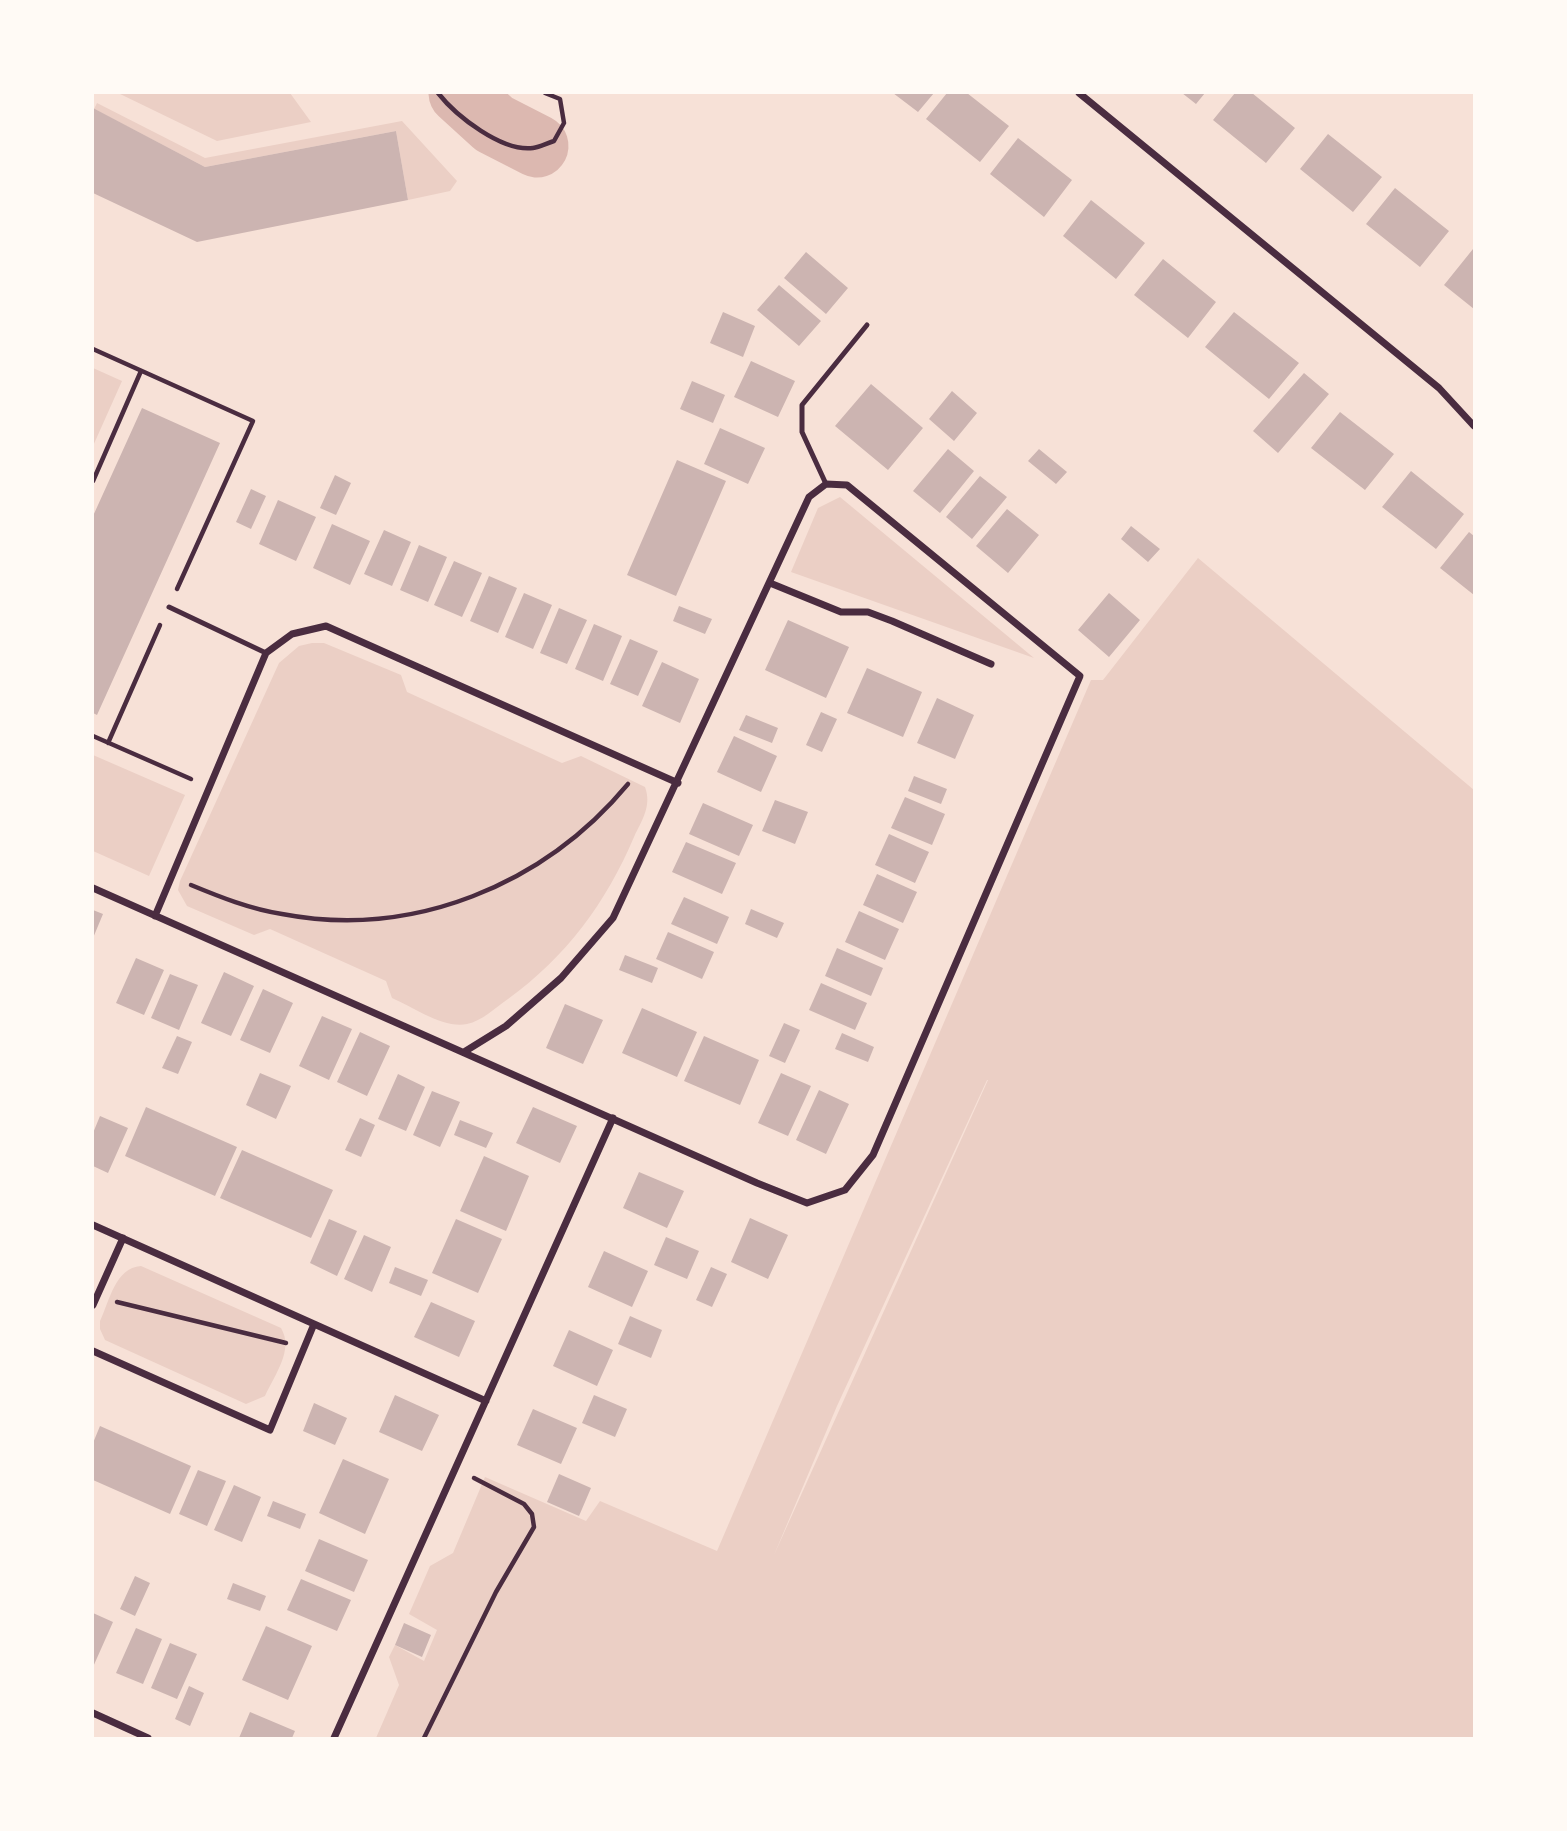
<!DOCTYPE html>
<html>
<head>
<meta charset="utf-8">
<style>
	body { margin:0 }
	#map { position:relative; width:1567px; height:1831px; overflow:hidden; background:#f7e1d7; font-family:"PT Sans Narrow",sans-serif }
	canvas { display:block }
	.frame { position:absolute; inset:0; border:94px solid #fffaf5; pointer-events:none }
</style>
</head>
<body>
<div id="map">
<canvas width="1567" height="1831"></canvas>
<div class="frame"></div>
</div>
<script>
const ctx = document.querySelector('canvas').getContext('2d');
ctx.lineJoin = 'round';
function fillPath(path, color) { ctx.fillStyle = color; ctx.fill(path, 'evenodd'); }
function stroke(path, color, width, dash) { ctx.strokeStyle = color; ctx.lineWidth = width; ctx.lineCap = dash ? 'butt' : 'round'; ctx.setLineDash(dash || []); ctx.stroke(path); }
fillPath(new Path2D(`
	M118 93H290L311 122 217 141Z
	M97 103 205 158 402 121 457 181 450 191 408 200 396 131 205 167 94 109Z
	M93 368 122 381 93 446Z
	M840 497 1034 658 791 572 818 508Z
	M1198 558 1474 790V1738H376L399 1685 389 1657 395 1645 424 1661 437 1630 409 1614 430 1566 453 1553 485 1477 586 1521 600 1501 717 1551 1091 680H1103ZM987 1080H988L774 1555 837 1406Z
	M312 643H324L401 675 407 692 562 763 581 756 645 787C652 806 642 820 634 837 606 903 566 957 508 999 495 1008 482 1021 467 1024 444 1029 413 1007 392 998L386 981 270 929 254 935 187 906 178 890 180 881 279 663 299 646Z
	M93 755 185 795 149 876 93 851Z
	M141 1266 281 1328C294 1350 275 1374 265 1396L246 1404 105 1340 100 1329V1321C110 1300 115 1268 141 1266Z`), '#ebcfc5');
stroke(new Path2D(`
	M460 93 494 124 537 146`), '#dcb8b0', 63);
fillPath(new Path2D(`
	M893 93H934L918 112Z
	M947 93H967L1009 126 980 162 926 119Z
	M1182 93H1205L1196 104Z
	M1235 93H1252L1295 128 1266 163 1213 120Z
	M93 108 205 167 396 131 408 200 197 242 93 193Z
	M1328 134 1382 177 1353 212 1300 169Z
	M1018 138 1072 180 1044 217 990 174Z
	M1395 188 1449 231 1420 267 1366 224Z
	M1091 200 1145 243 1116 279 1063 236Z
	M1473 249 1474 250V309L1444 285Z
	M806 252 848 288 826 314 784 278Z
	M1163 259 1216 302 1188 338 1134 295Z
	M779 285 821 321 799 346 757 310Z
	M723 312 755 326 743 357 710 343Z
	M1234 312 1299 363 1269 399 1205 347Z
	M751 361 795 381 778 417 734 397Z
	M1304 373 1329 394 1278 453 1253 431Z
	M692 381 725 395 713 423 680 409Z
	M871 384 923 428 888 470 835 426Z
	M952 391 977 413 954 441 929 419Z
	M142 408 220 443 97 715 93 713V516Z
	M1340 412 1394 454 1365 490 1311 448Z
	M720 428 765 448 748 484 704 464Z
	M948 449 974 471 940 513 913 491Z
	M1039 449 1067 472 1056 484 1028 461Z
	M677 460 726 481 676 596 627 575Z
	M1411 471 1464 514 1436 549 1382 507Z
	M335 475 351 483 336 515 320 508Z
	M980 476 1007 497 972 539 946 517Z
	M251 489 266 496 251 529 236 522Z
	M278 500 316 517 296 561 259 544Z
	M1007 509 1039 535 1008 573 976 546Z
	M332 524 370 541 350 585 313 568Z
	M1131 526 1160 549 1148 562 1121 539Z
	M384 530 411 542 392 586 364 574Z
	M1469 532 1474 536V595L1440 568Z
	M419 545 447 557 428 602 400 590Z
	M454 561 482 573 462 617 434 605Z
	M489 576 517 588 498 633 470 621Z
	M524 593 552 605 533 649 505 637Z
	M1109 593 1140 620 1109 657 1078 630Z
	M679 606 712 619 705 634 673 621Z
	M559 608 587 620 567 664 540 653Z
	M788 620 849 647 826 698 765 670Z
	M594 624 622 636 603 681 575 669Z
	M630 639 658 651 638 696 610 684Z
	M662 662 699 679 680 723 642 706Z
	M867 668 922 692 903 737 847 713Z
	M937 698 974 715 955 759 917 743Z
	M821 712 837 719 822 752 806 745Z
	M746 715 778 728 772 743 739 730Z
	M734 736 777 756 761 792 717 772Z
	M914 776 947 789 941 804 908 791Z
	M905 797 945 814 932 845 891 828Z
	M775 800 808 812 795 844 762 831Z
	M703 803 753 825 739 856 689 834Z
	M889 834 929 852 915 883 875 865Z
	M686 842 736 863 722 894 672 872Z
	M877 874 917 892 903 923 863 905Z
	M684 897 729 917 717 944 671 924Z
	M751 909 784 923 777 938 745 924Z
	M93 910 103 914 93 938Z
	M859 911 899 929 885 960 845 942Z
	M668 932 714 952 702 979 656 959Z
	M837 948 883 968 871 996 825 976Z
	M625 955 658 968 652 983 619 970Z
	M136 958 164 970 144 1015 116 1003Z
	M224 972 254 986 231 1036 201 1023Z
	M170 974 198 985 179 1030 151 1018Z
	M821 983 867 1003 855 1030 809 1010Z
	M263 989 293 1003 270 1053 240 1040Z
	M565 1004 603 1020 583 1064 546 1048Z
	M642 1008 697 1032 677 1077 622 1053Z
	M322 1016 352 1029 329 1080 299 1066Z
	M784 1023 800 1030 785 1063 769 1056Z
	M360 1032 390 1046 367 1096 337 1082Z
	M842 1033 874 1047 868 1062 835 1049Z
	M177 1036 192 1042 178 1074 162 1068Z
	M704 1036 759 1060 740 1105 684 1081Z
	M260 1073 291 1086 276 1119 246 1105Z
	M781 1073 811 1086 788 1136 758 1123Z
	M398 1074 425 1087 406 1131 378 1119Z
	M819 1090 849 1104 826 1154 796 1140Z
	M432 1091 460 1102 440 1147 413 1135Z
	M146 1107 237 1147 215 1196 125 1156Z
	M533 1107 577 1126 560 1163 516 1143Z
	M100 1116 128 1128 108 1173 93 1166V1133Z
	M360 1118 375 1125 361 1157 345 1150Z
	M460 1120 493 1133 486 1148 454 1135Z
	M242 1150 333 1190 311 1238 220 1198Z
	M484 1156 529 1176 506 1231 460 1211Z
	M639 1172 684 1191 667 1228 623 1208Z
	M750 1218 788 1235 768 1279 731 1262Z
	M329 1219 357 1231 337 1276 310 1263Z
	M456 1219 502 1239 478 1293 432 1273Z
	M364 1235 391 1247 372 1292 344 1279Z
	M666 1237 699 1251 687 1279 654 1265Z
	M604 1251 648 1271 632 1307 588 1287Z
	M395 1267 428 1280 421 1296 389 1283Z
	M711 1267 727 1274 712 1307 696 1300Z
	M431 1302 475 1321 459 1357 414 1337Z
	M630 1316 662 1330 651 1358 618 1344Z
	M569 1330 613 1350 597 1386 553 1366Z
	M395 1395 439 1415 422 1451 379 1432Z
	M594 1395 627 1409 615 1437 582 1423Z
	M314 1403 347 1418 335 1445 303 1431Z
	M533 1409 577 1428 561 1464 517 1445Z
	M100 1426 191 1466 170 1514 93 1480V1443Z
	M343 1459 389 1479 365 1534 319 1513Z
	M198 1470 226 1481 207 1526 179 1514Z
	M559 1474 591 1488 579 1516 547 1502Z
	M234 1485 261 1497 242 1542 214 1530Z
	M273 1501 306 1514 300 1529 267 1516Z
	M319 1539 368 1560 354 1592 305 1571Z
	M135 1576 150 1583 135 1616 120 1609Z
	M301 1579 351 1600 337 1631 287 1610Z
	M233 1583 266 1596 260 1611 227 1599Z
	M93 1613 113 1622 93 1667Z
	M404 1623 431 1635 422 1657 395 1645Z
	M266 1626 312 1646 288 1700 242 1680Z
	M136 1628 162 1639 143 1684 116 1673Z
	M170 1643 197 1654 177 1699 151 1688Z
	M189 1686 204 1693 190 1726 175 1719Z
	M250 1712 295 1731 292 1738H239Z`), '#ccb4b1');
stroke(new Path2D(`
	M438 93C456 116 502 152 533 148 540 147 547 143 554 141L564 123 560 99 545 93
	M93 349 253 421 177 589
	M93 481 141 371
	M93 736 191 779
	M108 743 160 625
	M191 885C220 897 250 909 282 914 413 939 544 885 628 784
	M117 1302 286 1343
	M424 1738 496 1592 534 1527 532 1514 524 1504 474 1478`), '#4a2c40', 4.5);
stroke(new Path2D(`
	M826 484 802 432V405L867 325
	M169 607 266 653`), '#4a2c40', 5);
stroke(new Path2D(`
	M1079 93 1439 388 1474 426
	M770 583 841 612H868L892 621 991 664
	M93 888 757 1183 807 1203 845 1190 873 1155 1080 676 847 485 826 484 809 497 613 918 561 978 506 1026 464 1052
	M155 916 266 653 292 634 326 626 678 783
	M93 1225 486 1401
	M93 1305 123 1238
	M93 1351 270 1430 314 1324
	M93 1713 148 1738
	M334 1738 613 1118`), '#4a2c40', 7);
</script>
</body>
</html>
